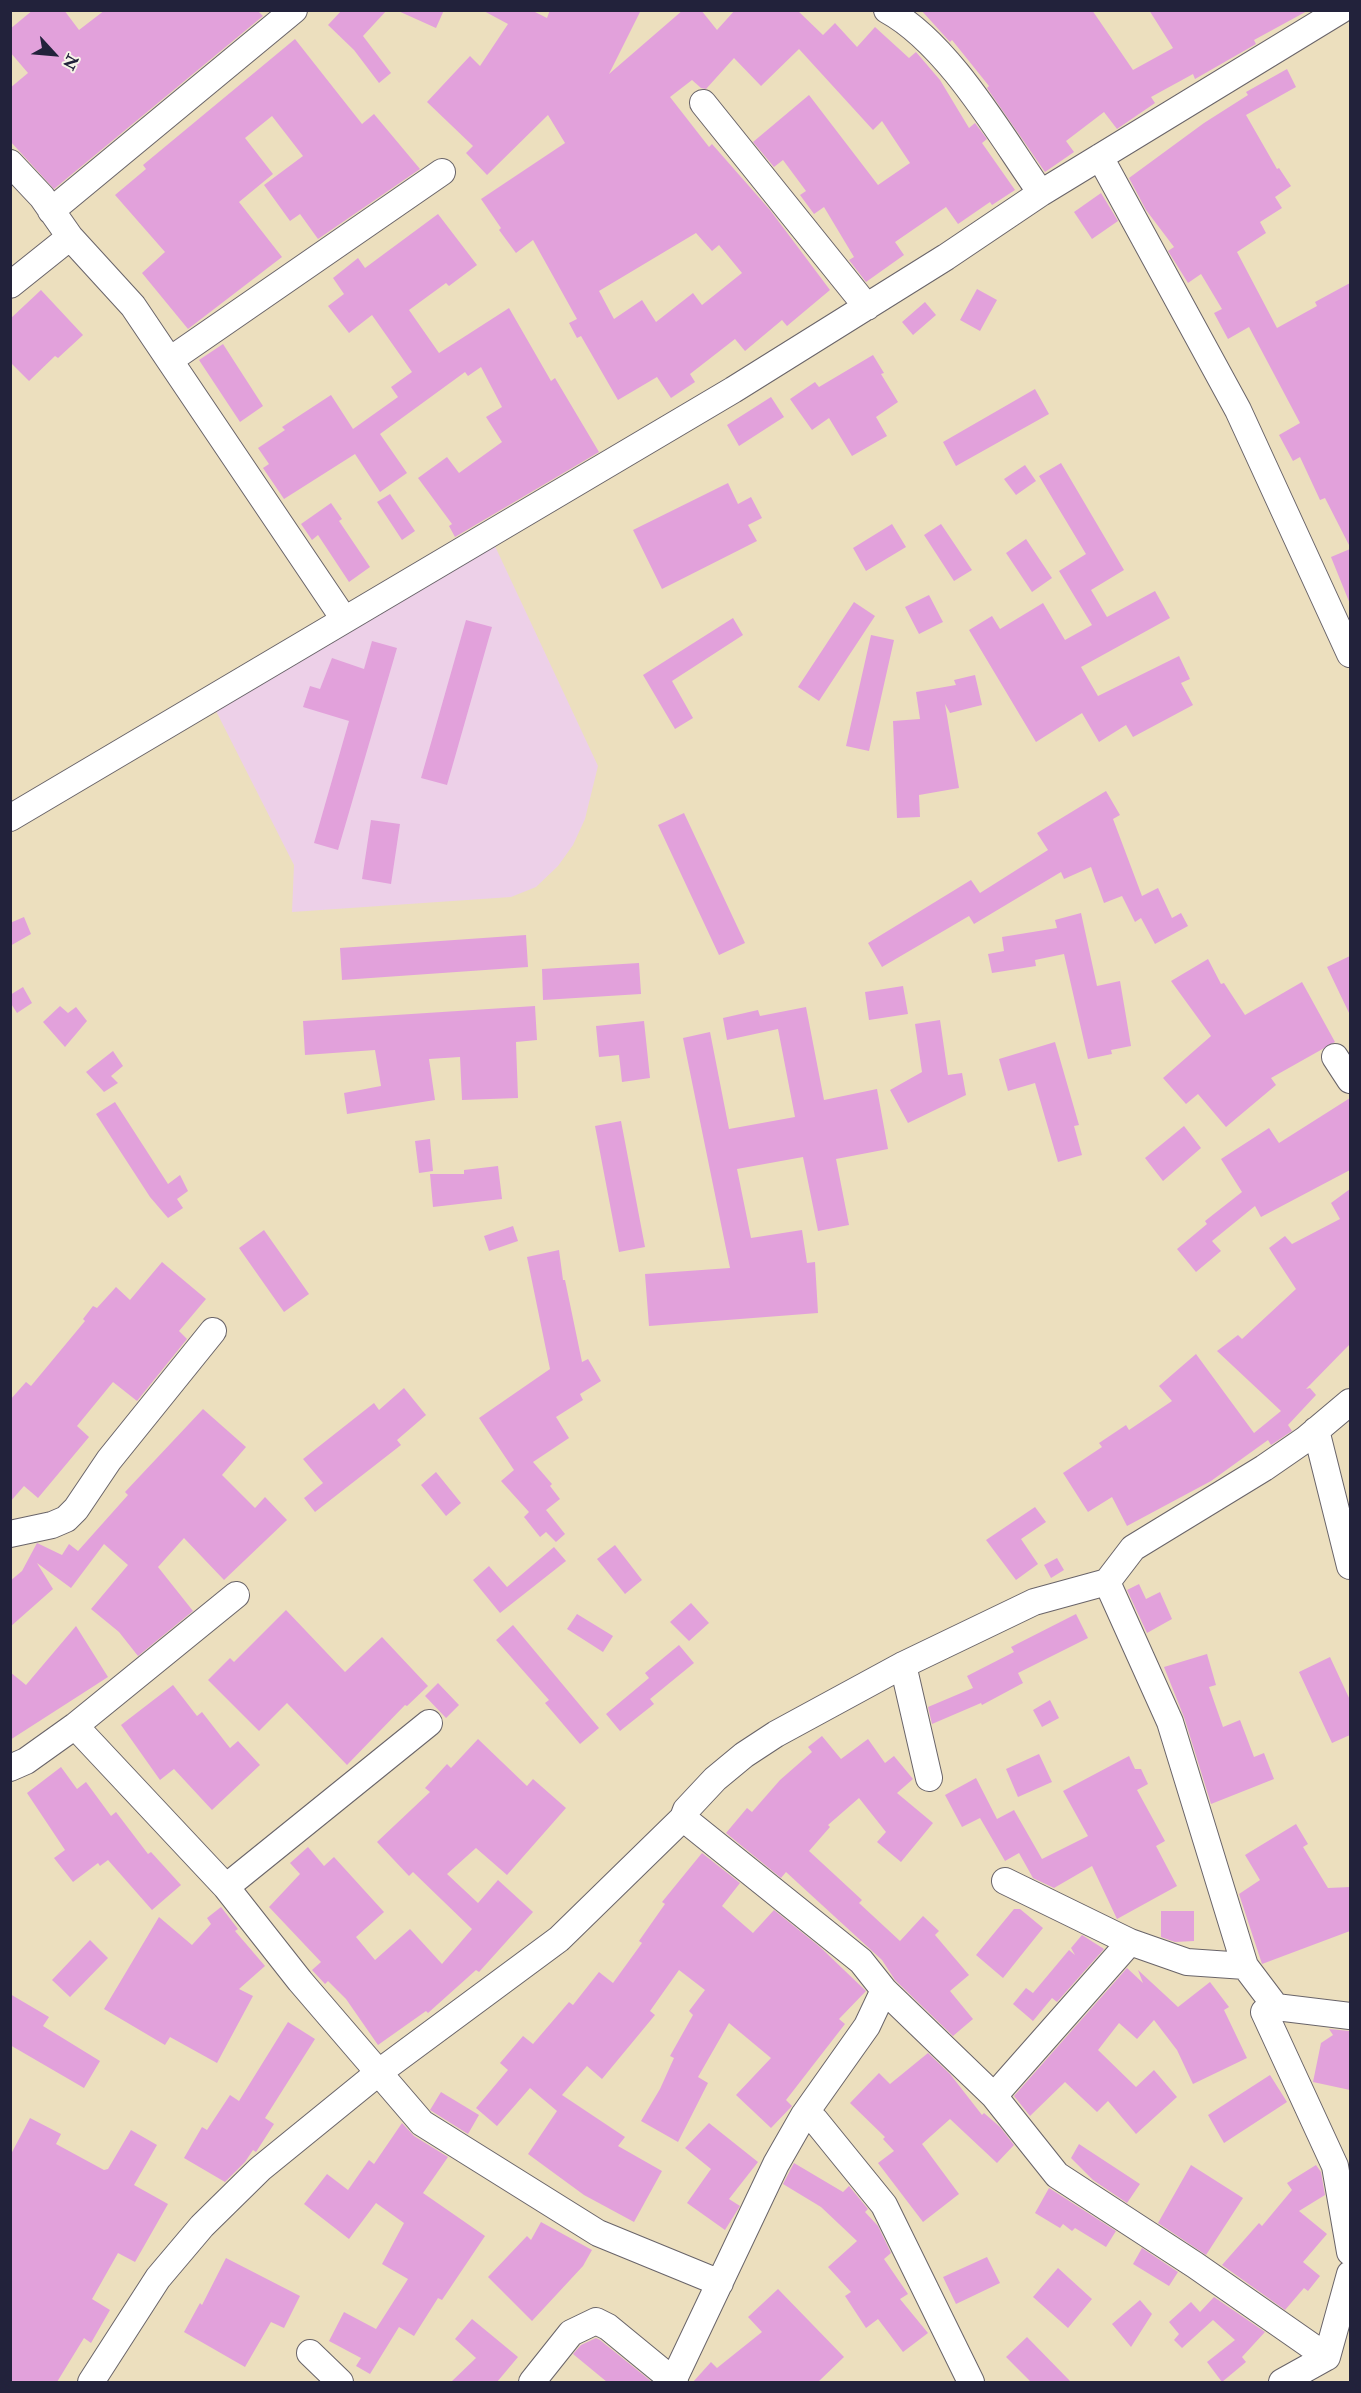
<!DOCTYPE html>
<html>
<head>
<meta charset="utf-8">
<style>
	body { margin:0 }
	#map { position:relative; width:1361px; height:2393px; overflow:hidden; background:#ecdfbe; font-family:"IM FELL Double Pica",serif }
	canvas { display:block }
	.frame { position:absolute; inset:0; border:12px solid #22223b; pointer-events:none }
	.north { position:absolute; left:24px; top:24px; width:60px; height:60px; -webkit-text-stroke:4px #f7f3e8; paint-order:stroke; rotate:116deg; font-size:16px; font-weight:700; line-height:24px; text-align:center; color:#22223b }
	.north::after { content:''; display:block; margin:auto; width:21px; height:27px; background:#22223b; clip-path:polygon(50% 0,100% 100%,50% 72%,0 100%) }
</style>
</head>
<body>
<div id="map">
<canvas width="1361" height="2393"></canvas>
<div class="frame"></div>
<div class="north">N</div>
</div>
<script>
const ctx = document.querySelector('canvas').getContext('2d');
ctx.lineJoin = 'round';
function fillPath(path, color) { ctx.fillStyle = color; ctx.fill(path, 'evenodd'); }
function stroke(path, color, width, dash) { ctx.strokeStyle = color; ctx.lineWidth = width; ctx.lineCap = dash ? 'butt' : 'round'; ctx.setLineDash(dash || []); ctx.stroke(path); }
fillPath(new Path2D(`
	M494 544 598 766 585 819 573 845 558 866 536 887 511 897 292 912 294 865 216 711Z`), '#edd0e8');
fillPath(new Path2D(`
	M33 10H64L79 30 105 10H257L263 16 54 189 10 141V88L28 73 10 52V29Z
	M342 10H387L363 36 391 73 379 83 354 50 328 25Z
	M396 10H444L436 28Z
	M482 10H531L547 18 550 10H641L609 74 683 10H701L717 30 735 10H797L823 35 835 23 857 47 875 27 909 58 916 52 940 80 969 128 975 123 987 139 982 143 1015 190 992 205 990 202 958 224 946 207 895 242 904 255 866 282 849 260 854 257 824 207 814 214 800 195 806 191 783 160 774 167 753 142 809 95 878 185 910 163 882 121 873 130 799 49 761 86 734 58 706 89 701 88 692 80 670 97 709 147 712 144 770 210 830 290 787 326 782 320 745 351 735 339 690 374 695 382 671 398 657 377 618 400 581 336 577 338 569 323 577 319 533 240 516 253 499 230 501 228 481 199 565 143 548 115 487 175 466 153 473 146 427 102 470 56 480 66 508 24ZM696 233 712 251 719 245 742 273 702 305 693 293 656 322 642 300 614 319 599 291Z
	M921 10H1092L1133 70 1173 48 1149 10H1309L1254 40 1256 44 1195 79 1193 74 1151 97 1155 103 1117 129 1104 112 1066 141 1074 152 1045 172 987 88 989 86 952 40 950 42Z
	M295 39 362 124 374 114 420 169 318 239 300 214 290 221 264 185 303 156 272 116 245 138 273 174 239 202 282 257 188 329 142 273 165 252 115 195 146 169 143 165Z
	M1287 69 1296 87 1246 115 1277 169 1279 168 1291 186 1275 197 1282 208 1260 222 1266 233 1237 252 1277 328 1317 306 1315 302 1350 283V547L1325 498 1320 500 1300 457 1293 461 1279 435 1300 423 1249 327 1228 339 1214 313 1222 309 1201 274 1188 283 1168 251 1174 247 1146 210 1129 178 1204 123 1248 95 1246 92Z
	M1101 193 1118 221 1092 239 1074 212Z
	M438 214 477 265 449 286 446 283 409 310 439 353 509 308 551 381 555 378 599 452 455 537 449 526 452 524 418 478 447 457 459 473 502 442 486 417 502 407 481 367 468 376 465 372 380 434 407 473 380 492 355 454 284 499 263 468 269 464 258 448 285 430 282 427 331 395 353 429 398 397 391 387 412 372 372 315 349 333 328 306 344 294 333 278 358 258 365 268Z
	M977 289 997 300 980 331 960 320Z
	M41 290 83 335 58 358 55 356 29 381 10 362V319Z
	M925 302 936 315 913 335 902 322Z
	M223 344 263 406 240 422 199 360Z
	M873 355 884 373 881 374 898 402 876 417 887 436 852 456 829 418 812 430 790 399 815 382 819 387Z
	M1035 389 1049 414 956 466 943 442Z
	M771 397 784 417 739 446 727 425Z
	M1061 463 1124 570 1091 590 1107 617 1155 591 1170 618 1081 667 1098 696 1179 656 1190 679 1181 683 1193 705 1133 737 1126 725 1099 742 1082 713 1036 742 969 630 992 616 1000 629 1043 603 1065 640 1092 625 1059 571 1086 554 1039 476Z
	M1025 465 1036 481 1016 495 1004 479Z
	M728 483 738 504 751 497 762 518 748 525 757 541 662 589 633 530Z
	M390 494 415 531 402 540 377 502Z
	M331 503 342 519 339 521 370 567 349 582 318 535 312 540 301 524Z
	M892 524 906 547 866 571 853 548Z
	M941 524 972 570 954 581 924 535Z
	M1026 539 1052 578 1032 592 1006 553Z
	M1350 549V604L1331 557Z
	M929 595 943 622 919 634 905 607Z
	M854 602 875 616 819 701 798 687Z
	M733 618 743 635 672 681 693 718 675 729 643 675Z
	M466 620 492 627 447 785 421 778Z
	M871 635 894 640 869 751 846 746Z
	M372 641 397 648 338 850 314 843 349 721 303 707 310 686 320 689 332 658 364 669Z
	M975 675 982 705 950 713 945 704 959 788 919 795 920 817 897 818 893 721 920 719 916 692 956 685 954 680Z
	M1106 791 1120 815 1113 819 1142 896 1158 888 1172 918 1181 913 1188 926 1155 944 1141 918 1135 922 1122 896 1104 903 1091 867 1064 879 1061 872 974 924 969 916 882 967 868 943 971 880 980 893 1048 850 1037 833Z
	M684 813 745 943 719 955 658 825Z
	M371 820 400 824 391 884 362 879Z
	M1081 913 1097 986 1120 981 1131 1046 1111 1050 1112 1054 1088 1059 1064 954 1035 960 1036 966 992 973 988 954 1004 951 1002 937 1057 928 1055 920Z
	M24 917 31 934 10 946V923Z
	M526 935 528 967 342 980 340 948Z
	M1350 956V1015L1327 967Z
	M1208 959 1221 984 1224 983 1245 1015 1302 982 1335 1042 1271 1078 1276 1085 1226 1127 1198 1094 1186 1104 1163 1078 1211 1036 1171 981Z
	M639 963 641 994 543 1000 542 969Z
	M903 986 908 1014 869 1020 865 992Z
	M23 987 32 1003 17 1013 10 1002V995Z
	M60 1006 68 1013 76 1007 87 1021 65 1047 43 1022Z
	M535 1006 537 1040 516 1042 518 1098 462 1100 460 1057 429 1059 435 1100 347 1114 344 1093 381 1086 375 1050 305 1055 303 1021Z
	M806 1007 824 1100 877 1089 888 1149 836 1159 849 1225 818 1231 803 1157 737 1169 751 1238 802 1230 807 1263 815 1262 818 1313 649 1326 645 1274 730 1268 683 1038 710 1032 729 1129 795 1117 778 1029 727 1040 723 1018 758 1010 760 1016Z
	M940 1020 948 1075 962 1073 966 1095 908 1123 890 1090 922 1072 915 1024Z
	M644 1021 650 1078 622 1082 619 1055 599 1057 596 1026Z
	M1055 1042 1079 1125 1074 1126 1082 1155 1058 1162 1035 1083 1008 1091 999 1059Z
	M113 1051 123 1066 111 1076 118 1083 104 1092 86 1072Z
	M1350 1098V1170L1261 1217 1255 1206 1212 1241 1221 1251 1196 1272 1177 1249 1207 1224 1205 1221 1242 1192 1221 1159 1269 1128 1279 1143Z
	M115 1102 168 1184 180 1175 188 1191 177 1199 183 1208 168 1218 150 1197 96 1114Z
	M621 1121 645 1247 619 1252 595 1126Z
	M1184 1126 1201 1148 1163 1181 1145 1158Z
	M430 1139 433 1171 419 1173 415 1141Z
	M498 1166 502 1199 433 1207 430 1174H464V1170Z
	M1350 1189V1344L1306 1389 1310 1388 1316 1395 1288 1425 1292 1431 1271 1445 1268 1440 1211 1481 1127 1526 1112 1497 1088 1512 1063 1473 1102 1447 1099 1443 1126 1425 1129 1430 1172 1401 1159 1386 1196 1354 1254 1433 1281 1411 1217 1351 1238 1335 1242 1339 1296 1289 1269 1248 1285 1236 1292 1244 1340 1219 1331 1203Z
	M513 1226 518 1241 489 1251 484 1236Z
	M264 1230 309 1294 284 1312 239 1248Z
	M559 1250 563 1280H565L582 1362 588 1359 601 1381 580 1394 583 1400 556 1417 569 1438 533 1462 552 1484 550 1486 560 1499 546 1510 565 1534 556 1542 546 1532 540 1537 524 1517 529 1512 501 1481 514 1470 479 1418 550 1369 527 1257Z
	M162 1262 206 1299 179 1331 187 1339 137 1401 113 1382 77 1426 89 1437 38 1498 24 1486 10 1502V1400L26 1382 31 1386 85 1321 83 1319 93 1306 97 1308 116 1287 130 1300Z
	M404 1388 426 1415 397 1440 401 1445 315 1512 304 1498 323 1483 303 1459 374 1403 379 1410Z
	M203 1409 246 1447 222 1475 255 1508 265 1497 287 1520 224 1580 184 1538 158 1567 193 1611 138 1656 119 1632 91 1609 128 1565 104 1544 71 1588 37 1563 53 1589 10 1627V1581L22 1571 37 1543 62 1555 69 1544 78 1551 128 1495 125 1492Z
	M436 1472 461 1503 446 1516 421 1485Z
	M1035 1507 1046 1522 1021 1539 1038 1564 1016 1580 986 1540Z
	M615 1545 642 1580 625 1594 597 1559Z
	M554 1547 566 1561 500 1613 473 1580 489 1566 507 1587Z
	M1057 1558 1064 1570 1051 1578 1044 1565Z
	M1139 1584 1146 1599 1160 1592 1172 1619 1147 1633 1127 1590Z
	M691 1603 709 1623 689 1641 670 1622Z
	M286 1610 345 1672 382 1637 428 1686 407 1706 405 1705 347 1765 287 1703 259 1731 208 1680 230 1658 234 1662Z
	M577 1614 613 1636 603 1652 567 1629Z
	M1076 1614 1088 1638 1018 1673 1023 1683 982 1705 981 1703 932 1724 928 1707 973 1688 967 1676 1014 1652 1011 1647Z
	M513 1625 599 1728 580 1744 545 1703 549 1700 496 1640Z
	M76 1626 108 1677 10 1740V1672L26 1685Z
	M679 1645 694 1663 650 1699 654 1704 620 1731 606 1714 649 1678 645 1673Z
	M1207 1654 1216 1685 1209 1687 1223 1727 1240 1720 1254 1757 1264 1753 1274 1779 1211 1804 1184 1717 1164 1667Z
	M1330 1657 1350 1700V1735L1332 1743 1299 1672Z
	M438 1683 459 1705 446 1718 425 1696Z
	M173 1685 197 1716 202 1712 230 1748 238 1741 260 1765 212 1810 174 1769 160 1780 121 1725Z
	M1050 1700 1059 1718 1042 1727 1033 1710Z
	M822 1736 841 1759 868 1739 885 1763 894 1756 913 1779 897 1793 933 1823 901 1862 877 1842 886 1832 859 1798 828 1825 830 1827 809 1851 862 1900 859 1903 900 1941 923 1916 939 1931 935 1935 969 1975 950 1991 973 2019 953 2036 895 1980 882 1960 786 1872 781 1878 726 1833 747 1808 752 1812 780 1780 812 1752 808 1747Z
	M478 1739 527 1786 533 1779 566 1808 507 1875 476 1848 447 1874 478 1903 498 1880 533 1912 479 1972 476 1970 428 2013 426 2011 378 2045 346 1999 328 1981 325 1984 312 1970 321 1962 269 1907 300 1874 290 1863 308 1847 324 1866 334 1857 384 1912 356 1937 375 1960 410 1929 442 1964 472 1929 413 1872 409 1876 377 1842 430 1792 425 1788 447 1764 451 1768Z
	M1039 1754 1052 1782 1018 1797 1006 1769Z
	M1129 1756 1135 1769H1141L1148 1784 1137 1790 1165 1841 1156 1846 1177 1886 1117 1919 1092 1866 1054 1888 1033 1878 1019 1853 1005 1861 980 1818 962 1827 945 1795 976 1778 997 1819 1014 1810 1042 1859 1088 1836 1063 1791Z
	M61 1767 77 1789 86 1782 111 1816 116 1812 148 1854 151 1852 181 1885 152 1910 108 1860 100 1866 98 1863 73 1882 54 1858 65 1850 27 1793Z
	M1296 1824 1308 1844 1303 1847 1328 1888 1350 1887V1931L1262 1964 1239 1894 1260 1880 1245 1855Z
	M702 1853 740 1883 722 1906 753 1933 774 1910 820 1947 866 1991 839 2019 845 2024 786 2100 792 2106 771 2128 736 2095 771 2058 729 2023 698 2077 708 2083 678 2142 641 2121 660 2089 674 2058 670 2056 693 2015 689 2011 705 1990 679 1970 650 2011 655 2015 602 2079 587 2066 562 2095 625 2137 618 2146 662 2171 634 2222 584 2195 528 2154 557 2111 530 2088 497 2126 476 2108 508 2070 500 2063 523 2036 533 2044 569 2002 573 2005 599 1972 613 1983 642 1943 639 1941 665 1904 662 1902Z
	M221 1907 238 1929 235 1931 265 1966 239 1989 253 1996 217 2063 170 2037 165 2045 104 2009 159 1917 192 1945 211 1924 207 1918Z
	M1014 1909H1020L1043 1928 1003 1978 976 1955Z
	M1161 1911H1194V1941L1175 1942 1161 1937Z
	M1082 1935 1104 1949 1057 2002 1052 1998 1033 2021 1013 2004 1026 1988 1033 1993 1069 1950 1075 1955 1071 1948Z
	M90 1940 108 1958 70 1997 52 1980Z
	M1127 1968 1143 1983 1138 1970 1178 2007 1210 1982 1229 2007 1224 2010 1247 2058 1193 2084 1177 2050 1154 2020 1137 2039 1119 2023 1098 2050 1136 2087 1154 2070 1177 2097 1136 2134 1108 2101 1097 2112 1065 2082 1030 2116 1014 2096Z
	M10 1994 49 2017 43 2026 100 2061 84 2088 10 2045Z
	M288 2022 315 2039 265 2118 274 2124 256 2152 253 2150 245 2162 225 2182 184 2158 202 2127 207 2130 230 2095 239 2101Z
	M1329 2029 1350 2031V2090L1313 2082 1321 2043 1333 2035Z
	M928 2053 950 2074 982 2115 984 2113 1000 2127 1014 2145 997 2163 950 2119 922 2144 959 2194 923 2222 878 2163 894 2151 883 2139 885 2137 850 2103 879 2073 890 2084Z
	M1270 2075 1287 2102 1224 2143 1208 2115Z
	M441 2092 479 2115 468 2134 430 2110Z
	M30 2118 61 2134 56 2144 104 2170 108 2169 131 2130 157 2145 134 2185 168 2204 135 2262 118 2253 92 2299 110 2310 91 2343 84 2338 57 2382H10V2156Z
	M402 2123 414 2136 448 2157 423 2193 485 2236 442 2300 438 2298 414 2336 399 2327 370 2374 356 2366 361 2358 329 2341 344 2312 376 2329 408 2279 382 2264 404 2223 376 2203 349 2239 304 2204 327 2174 348 2190 369 2160 374 2164Z
	M709 2123 758 2162 729 2199 740 2206 725 2230 687 2203 711 2169 685 2148Z
	M1079 2144 1140 2184 1127 2203 1093 2180 1071 2158Z
	M794 2163 843 2192 849 2186 868 2209 865 2212 878 2226 891 2253 884 2259 908 2294 900 2299 928 2333 903 2352 878 2319 866 2328 845 2296 851 2292 828 2267 857 2241 821 2207 783 2184Z
	M1191 2165 1243 2198 1206 2255 1158 2223Z
	M1316 2165 1321 2172 1325 2195 1299 2211 1327 2234 1303 2262 1320 2276 1308 2291 1304 2288 1285 2310 1222 2265 1259 2223 1262 2226 1292 2190 1287 2183Z
	M1049 2188 1116 2231 1106 2247 1075 2228 1072 2231 1063 2224 1060 2228 1035 2213Z
	M541 2222 592 2250 583 2266 532 2321 488 2277 527 2236 531 2240Z
	M1142 2248 1178 2272 1169 2286 1133 2264Z
	M987 2257 1000 2283 956 2304 943 2277Z
	M226 2258 300 2296 284 2328 271 2322 245 2367 184 2332 200 2303 202 2305Z
	M1058 2268 1092 2299 1068 2328 1033 2297Z
	M778 2289 844 2357 818 2382H693L711 2362 717 2368 762 2332 748 2317Z
	M1214 2297 1265 2332 1242 2357 1246 2362 1222 2382 1207 2362 1235 2340 1213 2320 1182 2348 1174 2340 1179 2334 1169 2322 1191 2302 1200 2312Z
	M1140 2300 1152 2314 1131 2347 1112 2324Z
	M472 2319 518 2357 497 2382H451L476 2358 455 2339Z
	M1027 2337 1071 2382H1031L1006 2357Z
	M596 2338 600 2340 652 2382H607L573 2354 581 2345Z`), '#e2a1db');
const minor = new Path2D(`
	M887 10C949 44 1000 135 1041 193
	M703 103 867 307
	M1100 157 1238 410 1350 654
	M10 163 42 197 70 237 133 306 344 619
	M51 211 294 10
	M10 285 70 237
	M170 360 442 172
	M10 818 733 390 946 257 1041 193 1341 10
	M1335 1057 1350 1080
	M1316 1430 1350 1566
	M10 1534 52 1525 66 1519 76 1509 109 1460 213 1331
	M1107 1582 1170 1722 1245 1966 1276 2007 1264 2012 1335 2166 1350 2252
	M903 1665 929 1778
	M75 1726 226 1887 300 1981 422 2123 598 2233 720 2283
	M10 1768 26 1761 75 1726 236 1595
	M1005 1881 1130 1942 1187 1962 1245 1966
	M226 1887 429 1723
	M884 1990 994 2096 1057 2175 1195 2265 1327 2357
	M1276 2007 1350 2016
	M994 2096 1130 1942
	M804 2115 815 2120 884 2205 971 2382
	M310 2353 340 2382
	M673 2381 776 2164 804 2115 867 2026 884 1990 861 1961 683 1818
	M91 2382 158 2278 202 2226 260 2169 378 2073 559 1939 683 1818 686 1810 715 1779 744 1755 776 1734 903 1665 1034 1602 1107 1582 1133 1548 1264 1468 1306 1439 1350 1402
	M532 2382 571 2333 596 2321 608 2327 675 2382
	M1282 2382 1327 2357 1350 2274`);
stroke(minor, '#696469', 28);
stroke(minor, '#fff', 26);
</script>
</body>
</html>
